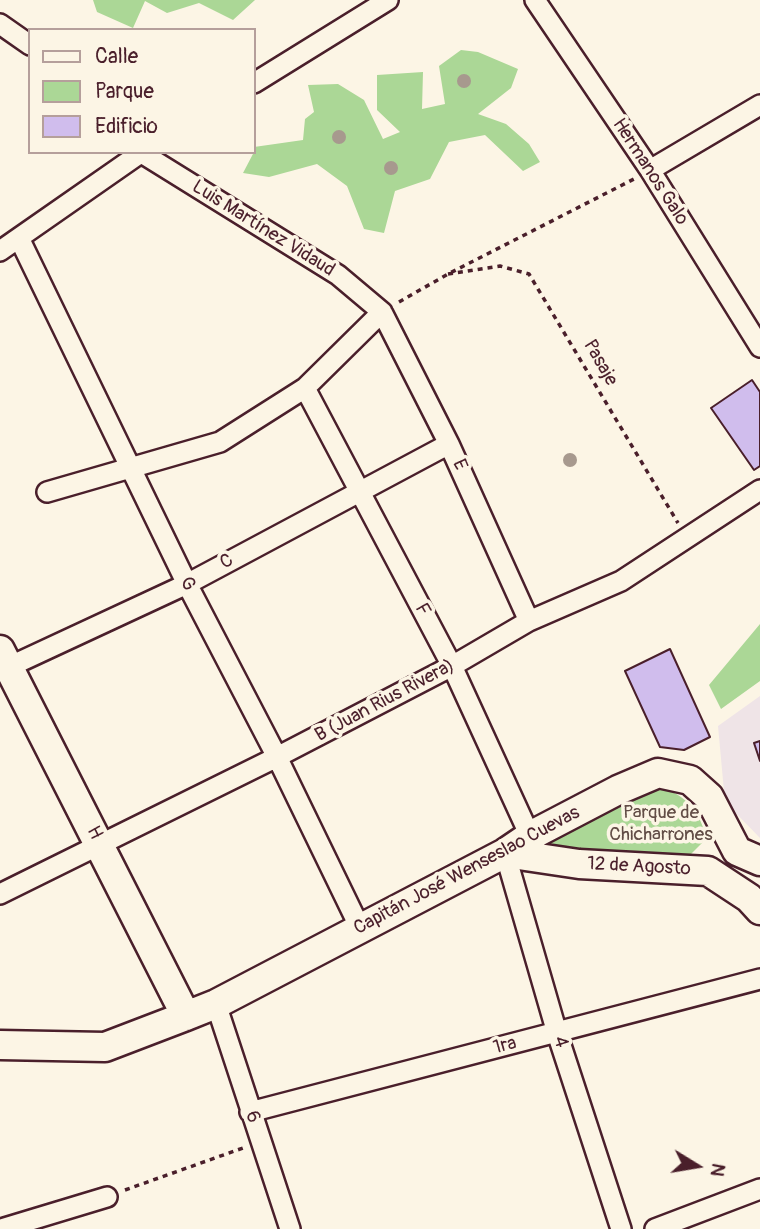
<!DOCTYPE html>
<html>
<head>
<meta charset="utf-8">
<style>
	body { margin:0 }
	#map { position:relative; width:760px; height:1229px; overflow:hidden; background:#fcf5e5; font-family:Pangolin,sans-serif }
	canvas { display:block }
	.legend { position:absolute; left:28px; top:28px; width:228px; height:126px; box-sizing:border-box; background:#fcf5e5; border:2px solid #b59f9b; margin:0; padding:9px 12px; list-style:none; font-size:21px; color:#4a1f2b }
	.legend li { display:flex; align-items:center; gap:14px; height:35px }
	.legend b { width:35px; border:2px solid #b59f9b }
	.north { position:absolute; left:662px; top:1131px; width:70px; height:70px; -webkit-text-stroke:5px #fcf5e5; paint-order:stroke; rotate:101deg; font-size:19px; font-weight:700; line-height:28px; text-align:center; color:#4a1f2b }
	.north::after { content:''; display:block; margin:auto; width:24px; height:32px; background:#4a1f2b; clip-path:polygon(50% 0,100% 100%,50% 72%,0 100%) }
</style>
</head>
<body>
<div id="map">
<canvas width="760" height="1229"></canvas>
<ul class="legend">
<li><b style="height:9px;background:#fcf5e5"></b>Calle</li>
<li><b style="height:19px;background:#abd796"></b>Parque</li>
<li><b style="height:19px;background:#d0bded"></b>Edificio</li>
</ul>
<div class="north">N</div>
</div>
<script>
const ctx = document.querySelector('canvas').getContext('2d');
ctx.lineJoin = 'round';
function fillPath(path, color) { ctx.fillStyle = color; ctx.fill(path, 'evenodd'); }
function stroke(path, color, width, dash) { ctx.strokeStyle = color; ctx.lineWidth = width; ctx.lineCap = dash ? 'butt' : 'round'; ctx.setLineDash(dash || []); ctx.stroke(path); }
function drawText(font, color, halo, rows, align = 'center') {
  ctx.font = font + ' Pangolin,sans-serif'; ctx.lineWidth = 7; ctx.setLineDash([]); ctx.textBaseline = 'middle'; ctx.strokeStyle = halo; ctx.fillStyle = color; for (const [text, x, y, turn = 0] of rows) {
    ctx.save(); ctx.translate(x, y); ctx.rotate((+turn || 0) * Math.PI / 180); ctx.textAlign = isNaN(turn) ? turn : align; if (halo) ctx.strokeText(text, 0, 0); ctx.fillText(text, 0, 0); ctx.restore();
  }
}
fillPath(new Path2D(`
	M760 696V838L725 802 718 726Z`), '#efe4e7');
fillPath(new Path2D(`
	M93 0H255L233 20 199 3 167 13 145 1 133 28 97 12Z
	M461 50 478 52 518 69 511 88 478 114 506 124 529 144 540 162 523 171 485 135 449 142 430 179 395 191 384 233 364 229 347 186 317 164 269 177 243 173 254 152V147L303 140 305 119 314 112 308 85 338 84 364 100 383 139 400 132 377 110V75L423 72 422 109 445 104 439 66Z
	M760 624V681L721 709 709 685Z
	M660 788C685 793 702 814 706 839L689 856 553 851 546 843 548 835 645 792Z`), '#abd796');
const building = new Path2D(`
	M752 380 760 392V466L754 470 711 408Z
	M670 649 710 737 684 750 660 747 625 671Z
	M760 741V761L754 743Z`);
fillPath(building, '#d0bded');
stroke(building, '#4a1f2b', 2);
const street = new Path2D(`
	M535 0 650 170 760 347
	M0 24 30 45
	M254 83 388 0
	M140 152 338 275 382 312 449 444 529 621
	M650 170 760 105
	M19 238 187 584 277 757 360 928
	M0 251 142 152
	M305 388 452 666 530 836
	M47 492 220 442 305 388 382 312
	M0 671 187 584 449 444
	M505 853 557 1033 621 1229
	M0 894 277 757 452 666 529 621 621 581 760 490
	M216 1004 290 1229
	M250 1112 760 979
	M1 1229 107 1197
	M655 1229 760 1189`);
const secondary = new Path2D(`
	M0 650 186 1016
	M505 853 579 864 708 871 749 898 760 910
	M0 1045 105 1047 186 1016 216 1004 505 853 530 836 618 790 658 773 690 780 709 797 737 851 760 861`);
stroke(street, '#4a1f2b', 24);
stroke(secondary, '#4a1f2b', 33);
stroke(new Path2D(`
	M448 274 500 266 529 274 678 523
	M399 302 448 274 634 179
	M125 1190 243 1148`), '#4a1f2b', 3.5, [5, 5]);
stroke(street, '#fcf5e5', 19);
stroke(secondary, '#fcf5e5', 28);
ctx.fillStyle = '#a7998e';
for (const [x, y] of [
	[464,81],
	[339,137],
	[391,168],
	[570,460]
]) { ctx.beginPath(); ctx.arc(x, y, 7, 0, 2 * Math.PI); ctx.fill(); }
drawText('19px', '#4a1f2b', '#fcf5e5', [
	["Hermanos Galo",650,172,57],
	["Luis Martínez Vidaud",263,229,32],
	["Pasaje",600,363,60],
	["E",459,465,66],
	["C",227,562,-28],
	["G",187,584,64],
	["F",422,610,62],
	["B (Juan Rius Rivera)",385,701,-28],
	["H",94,833,63],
	["12 de Agosto",639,867,3],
	["Capitán José Wenseslao Cuevas",467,871,-28],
	["4",560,1042,72],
	["1ra",505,1046,-14],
	["6",252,1117,70]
]);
drawText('19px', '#624d46', '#fcf5e5', [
	["Parque de",661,813],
	["Chicharrones",661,835]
]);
</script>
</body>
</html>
